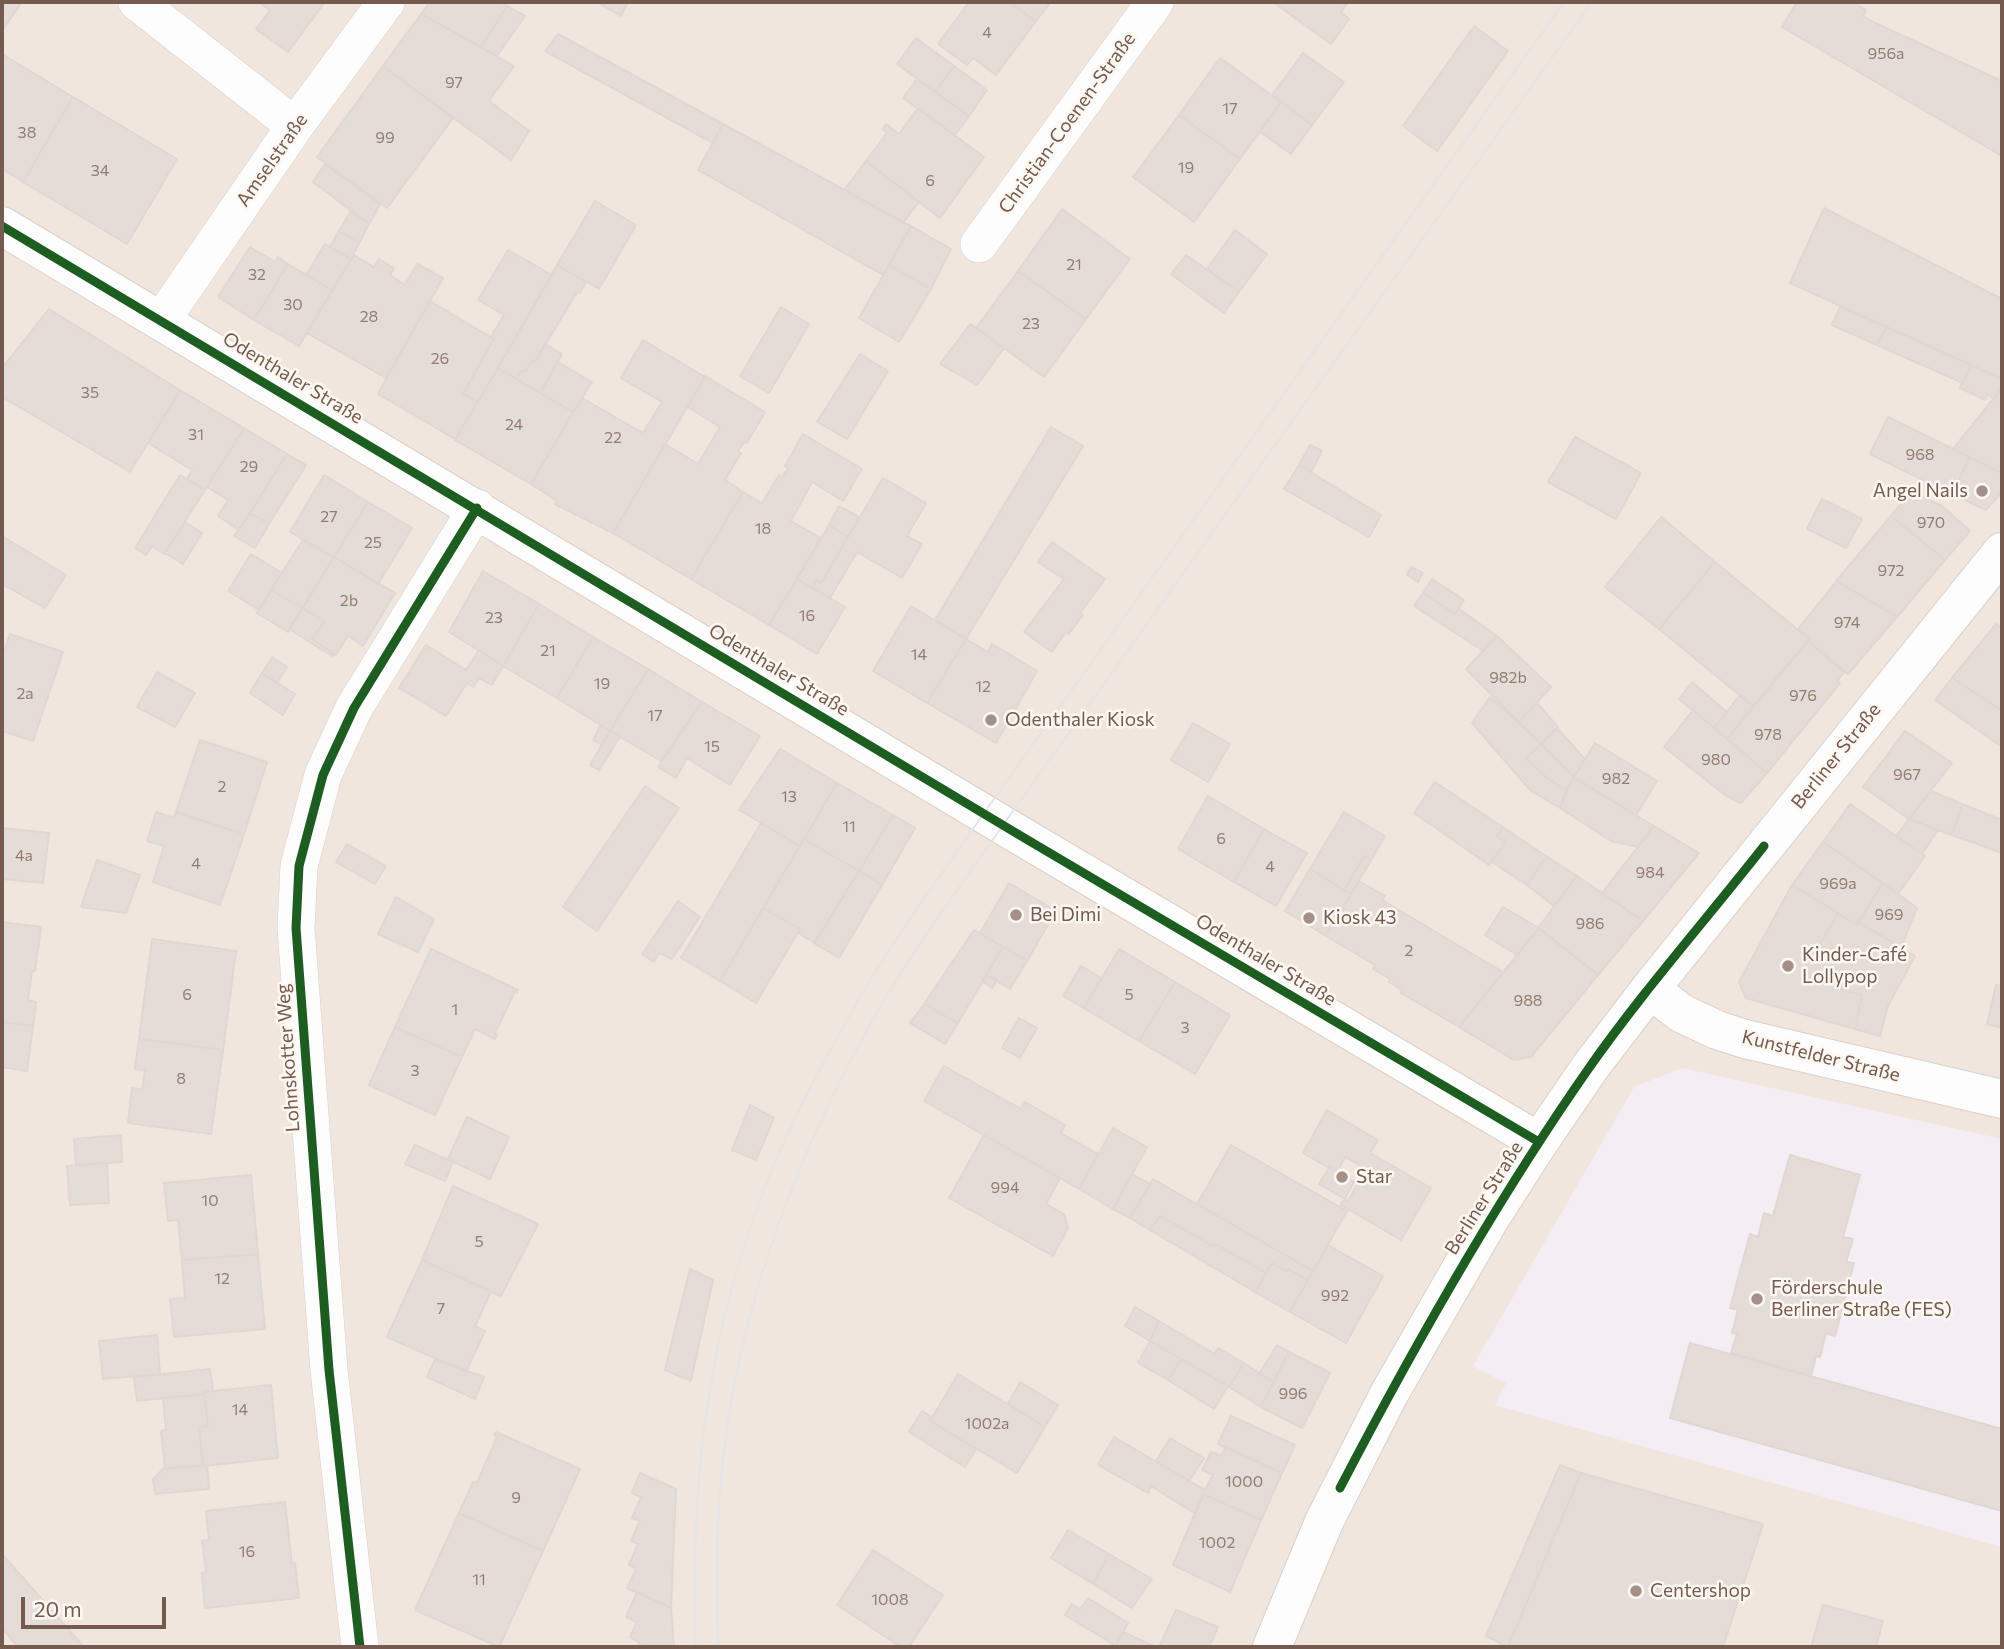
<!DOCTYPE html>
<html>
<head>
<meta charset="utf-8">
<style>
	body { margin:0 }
	#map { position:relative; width:2004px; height:1649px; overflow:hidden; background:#f8f4f0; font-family:Commissioner,sans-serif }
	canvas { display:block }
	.frame { position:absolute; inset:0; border:4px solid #755a50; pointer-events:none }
	.scale { position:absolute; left:21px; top:1597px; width:145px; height:32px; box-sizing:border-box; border:4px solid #755a50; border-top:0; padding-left:9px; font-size:21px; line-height:24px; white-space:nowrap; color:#755a50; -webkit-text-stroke:5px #fef8f2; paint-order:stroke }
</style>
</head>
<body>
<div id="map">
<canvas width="2004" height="1649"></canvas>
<div class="frame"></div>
<div class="scale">20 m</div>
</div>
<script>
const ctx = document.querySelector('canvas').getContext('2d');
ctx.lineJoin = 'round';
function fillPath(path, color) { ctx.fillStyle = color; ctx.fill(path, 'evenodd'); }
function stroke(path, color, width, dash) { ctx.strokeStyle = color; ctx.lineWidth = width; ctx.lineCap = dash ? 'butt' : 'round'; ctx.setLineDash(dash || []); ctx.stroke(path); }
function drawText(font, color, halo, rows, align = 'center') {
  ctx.font = font + ' Commissioner,sans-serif'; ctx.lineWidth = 5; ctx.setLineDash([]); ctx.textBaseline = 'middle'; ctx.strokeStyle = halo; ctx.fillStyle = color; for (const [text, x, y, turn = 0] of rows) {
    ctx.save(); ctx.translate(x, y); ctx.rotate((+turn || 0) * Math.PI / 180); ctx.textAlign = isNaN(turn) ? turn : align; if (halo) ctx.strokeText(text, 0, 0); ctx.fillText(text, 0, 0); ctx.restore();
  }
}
fillPath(new Path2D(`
	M2 2H2002V1647H2Z`), '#f0e6de');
fillPath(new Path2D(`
	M1682 1068 2002 1139V1547L1495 1405 1506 1383 1473 1366 1634 1087Z`), '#f4edf4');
const building = new Path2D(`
	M2 2H22L2 31Z
	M259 2H325L288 52 256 29 270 10Z
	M430 2H499L507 6 481 47 421 14Z
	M597 2H628L621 16Z
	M969 2H1009L1036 21 996 75 973 58 967 65 938 44Z
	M1009 2H1051L1036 21Z
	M1273 2H1348L1341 12 1349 19 1331 44Z
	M1797 2H1852L1866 10 1863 16 1873 22 2002 81V156L1782 27Z
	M507 6 525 16 497 56 481 47Z
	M421 14 514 66 489 101 529 131 511 160 383 66Z
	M1474 26 1508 51 1437 151 1403 126Z
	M558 34 723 124 713 143 545 51Z
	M916 38 954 66 935 92 897 64Z
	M1303 53 1344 82 1312 125 1272 95Z
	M2 54 73 97 23 182 2 169Z
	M1220 58 1281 102 1240 159 1179 115Z
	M383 66 453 118 387 208 317 157Z
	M954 66 987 90 969 116 935 92Z
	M917 79 969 116 955 135 903 98Z
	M73 97 177 159 127 244 23 182Z
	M1281 102 1312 125 1291 154 1260 132Z
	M918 108 984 157 940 218 866 161 887 133 883 129 886 124 899 134Z
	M1179 115 1240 159 1194 222 1133 177Z
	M723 124 911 226 883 275 698 170Z
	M866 161 919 202 903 223 844 190Z
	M325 164 380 204 369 224 313 182Z
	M595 201 636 225 599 289 557 265Z
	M1824 208 2002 299V379L1790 283Z
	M1062 209 1130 259 1086 319 1018 271Z
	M351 211 369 224 359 243 339 231Z
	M911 226 951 249 931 289 889 265Z
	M1235 230 1267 254 1239 292 1207 269Z
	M339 231 359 243 351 259 330 247Z
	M325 244 351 259 332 290 306 275Z
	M250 247 275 262 278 257 288 264 254 320 218 297Z
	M508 250 552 275 478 402 463 394 494 339 491 337 504 315 478 300Z
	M354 255 374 267 379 259 394 268 390 275 405 285 417 264 443 278 386 378 307 333Z
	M1186 255 1239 292 1224 313 1171 274Z
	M288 264 332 290 299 346 254 320Z
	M557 265 586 282 580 293 577 292 535 362 532 360 525 372 522 370 516 379 498 368Z
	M889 265 931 289 899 342 859 318Z
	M1018 271 1086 319 1044 377 976 328Z
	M430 301 494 339 463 394 478 402 455 439 378 394Z
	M781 307 809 324 769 393 740 376Z
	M1840 307 1886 327 1877 345 1832 325Z
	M49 309 180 390 130 472 2 397V368Z
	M970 324 1004 348 977 385 940 364Z
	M1886 327 1971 365 1963 383 1877 345Z
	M643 340 705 377 613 533 555 504 557 501 531 484 582 398 643 433 662 402 621 378Z
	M545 344 562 354 540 393 516 379 522 370 525 372 532 360 535 362Z
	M860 354 888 371 847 439 817 422Z
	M558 362 592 382 573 412 540 393Z
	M1971 365 2002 379V388L1994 399 1987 394 1985 400 1960 388Z
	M498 368 573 412 531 484 455 440Z
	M705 376 765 412 747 443 744 442 738 451 741 453 725 480 743 492 691 579 613 533 665 444 698 464 720 427 688 407Z
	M2002 388V473L1953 449Z
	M180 390 244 428 205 490 187 479 192 470 148 443Z
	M1888 417 1970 457 1952 494 1870 454Z
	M1051 427 1083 446 966 639 935 620Z
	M244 428 287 454 239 530 218 516 228 500 207 487Z
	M803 434 862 469 843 501 812 482 791 521 821 538 769 625 691 579 743 492 762 503 779 475 782 477 788 468 785 466Z
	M1575 437 1641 473 1616 519 1548 482Z
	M1310 445 1322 451 1311 472 1299 465Z
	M287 454 306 465 269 524 250 513Z
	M1970 457 2002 473V492L1986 510 1952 494Z
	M1299 465 1381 515 1369 537 1284 489Z
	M180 475 205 490 164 554 152 546 146 555 135 548Z
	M324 475 368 502 334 557 290 532Z
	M883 478 926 503 907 536 922 544 902 578 857 552 830 598 812 588 817 580 821 583Z
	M1911 492 1942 506 1970 531 1945 560 1891 516Z
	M1822 499 1862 519 1846 548 1807 529Z
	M368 502 412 528 378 584 334 557Z
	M839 506 859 517 848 537 829 525Z
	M250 513 269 524 255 548 234 536Z
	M1891 516 1945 560 1897 617 1836 581Z
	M1661 517 1715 562 1659 629 1605 587Z
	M185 522 202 533 183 564 165 553Z
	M829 525 848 537 821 583 817 580 812 588 797 579Z
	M2 536 66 575 45 608 2 584Z
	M303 540 334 557 302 608 271 590Z
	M1052 542 1105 579 1080 613 1083 615 1069 634 1066 632 1052 652 1024 632 1064 579 1038 562Z
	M251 554 282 573 259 610 228 591Z
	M334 557 395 593 363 646 348 636 336 655 312 639 324 621 303 608Z
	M1715 562 1809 639 1753 706 1659 629Z
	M1411 567 1423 573 1418 582 1407 575Z
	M483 571 539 604 503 666 449 632Z
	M797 579 845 607 817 654 769 625Z
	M1432 579 1464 600 1455 614 1423 593Z
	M1837 581 1897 617 1848 674 1808 641 1809 639 1798 629Z
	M271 590 302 608 288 632 257 613Z
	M1423 593 1455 614 1459 609 1497 636 1483 651 1414 606Z
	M539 604 593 637 557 698 503 666Z
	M911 606 966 639 927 703 873 671Z
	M302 608 324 621 312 639 334 654 332 656 289 629Z
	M1996 624 2002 629V711L1952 678Z
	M10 634 63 652 33 741 2 731V657Z
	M1497 636 1551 687 1519 722 1466 669Z
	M593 637 648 669 610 731 557 698Z
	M966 639 988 652 992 644 1037 671 996 743 927 703Z
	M1808 641 1844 672 1837 681 1840 683 1767 773 1727 739Z
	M426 645 466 670 479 650 503 666 492 685 479 678 473 687 467 683 446 716 399 688Z
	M272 657 287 667 277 683 262 673Z
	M648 669 702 702 661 761 610 731Z
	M157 672 195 693 175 727 137 707Z
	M262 673 295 694 283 715 250 693Z
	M1952 678 2002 711V747L1935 700Z
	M1692 682 1727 712 1714 728 1679 699Z
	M1740 695 1753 706 1727 739 1714 728Z
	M1490 697 1541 744 1526 758 1546 777 1566 790 1560 808 1531 791 1472 723Z
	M702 702 760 736 730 785 687 758 676 778 658 767Z
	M1537 703 1558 727 1541 744 1519 722Z
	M1693 710 1767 773 1741 803 1725 795 1664 747Z
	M1193 723 1230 744 1208 782 1171 760Z
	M601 725 610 731 602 745 593 740Z
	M1557 728 1585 759 1574 777 1541 744Z
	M610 731 620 737 599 770 590 765Z
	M1905 731 1952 763 1909 819 1863 787Z
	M200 740 267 762 244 834 176 812Z
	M1595 743 1657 781 1636 815 1574 777Z
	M1541 744 1574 777 1566 790 1546 777 1526 758Z
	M780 749 837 783 800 846 739 810Z
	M1573 778 1654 826 1638 847 1611 841 1560 808Z
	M1435 782 1503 827 1497 836 1505 842 1489 865 1414 813Z
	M837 783 893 815 859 871 804 839Z
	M645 786 679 808 597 931 563 907Z
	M1931 791 1962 804 1952 835 1909 819Z
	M1208 796 1264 829 1234 882 1178 849Z
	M1850 804 1925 856 1898 894 1823 842Z
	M1962 804 2002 820V853L1952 835Z
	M156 812 174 818 176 812 244 834 220 905 153 882 164 846 147 841Z
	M1344 812 1385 836 1371 860 1364 856 1344 890 1310 869Z
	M893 815 915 828 882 885 859 871Z
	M1909 819 1938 830 1922 854 1896 836Z
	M761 823 800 846 720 981 681 958Z
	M1654 826 1699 853 1643 921 1602 893Z
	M1503 827 1546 856 1527 885 1492 862 1505 842 1497 836Z
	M2 828 49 833 43 883 2 879Z
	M1264 829 1307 853 1276 906 1234 882Z
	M804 839 859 871 815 943 798 933 800 929 763 908Z
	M1823 842 1883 883 1857 925 1792 885Z
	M347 844 386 866 375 884 336 862Z
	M1364 856 1371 860 1351 894 1344 890Z
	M1546 856 1577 876 1554 906 1527 885Z
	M97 860 140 875 126 913 81 907Z
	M1310 869 1351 894 1326 936 1285 911Z
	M859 871 882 885 839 958 814 943Z
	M1577 876 1643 921 1598 975 1538 928Z
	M1359 881 1385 896 1382 900 1503 972 1459 1027 1401 993 1402 990 1389 982 1390 979 1373 969 1375 965 1326 936Z
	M1009 883 1056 911 1027 961 980 933Z
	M1883 883 1917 908 1901 947 1858 922Z
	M1792 885 1838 913 1813 956 1846 976 1841 990 1862 995 1855 1029 1746 998 1739 982Z
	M396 897 434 919 418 952 378 934Z
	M678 901 700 917 672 959 659 953 654 962 642 954Z
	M1503 907 1539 928 1517 955 1485 935Z
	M763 908 800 929 756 1003 720 981Z
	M1838 913 1857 925 1858 922 1915 956 1888 1006 1880 1036 1855 1029 1862 995 1841 990 1846 976 1813 956Z
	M2 922 41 927 35 971H32L28 1000 36 1002 33 1026 2 1022Z
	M1539 928 1598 975 1531 1057 1514 1060 1459 1027Z
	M974 930 1003 947 958 1023 924 1004Z
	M152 939 236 951 223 1050 139 1039Z
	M1003 947 1027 961 1010 989 986 975Z
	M431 949 518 990 517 992 515 991 495 1033 497 1035 495 1039 475 1029 462 1057 395 1027Z
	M1119 949 1175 982 1139 1041 1084 1008Z
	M1081 966 1101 978 1084 1008 1063 996Z
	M986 975 997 980 992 988 982 981Z
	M1175 982 1230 1015 1195 1074 1139 1041Z
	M1996 985 2002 986V1028L1987 1024Z
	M924 1004 958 1023 945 1044 910 1023Z
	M1019 1018 1037 1028 1020 1058 1002 1048Z
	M2 1022 33 1026 27 1071 2 1067Z
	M395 1027 462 1057 435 1115 369 1085Z
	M139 1039 223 1050 211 1134 128 1123 132 1088 142 1090 145 1070 135 1069Z
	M944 1066 1021 1109 1025 1102 1065 1125 1061 1133 1098 1154 1079 1189 924 1101Z
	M750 1105 774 1118 756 1160 732 1150Z
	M1327 1110 1378 1140 1370 1153 1431 1188 1401 1240 1341 1205 1354 1182 1303 1153Z
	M467 1117 509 1137 490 1179 448 1159Z
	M1113 1128 1147 1147 1113 1209 1079 1189Z
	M121 1135 122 1162 76 1165 74 1139Z
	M984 1135 1060 1178 1046 1204 1064 1214 1068 1228 1053 1256 949 1198Z
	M415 1145 453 1162 445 1181 405 1164Z
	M1231 1145 1347 1211 1313 1271 1197 1204Z
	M1790 1155 1860 1175 1843 1237 1853 1239 1846 1262 1854 1263 1835 1336 1826 1333 1820 1357 1816 1356 1811 1376 1731 1353 1737 1334 1732 1333 1738 1310 1730 1308 1750 1234 1758 1237 1764 1213 1773 1216Z
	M1345 1157 1366 1169 1348 1201 1319 1184 1330 1166 1338 1170Z
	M107 1163 109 1203 70 1205 67 1166Z
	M1132 1174 1150 1184 1130 1218 1113 1209Z
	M251 1175 258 1254 182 1260 178 1220 168 1221 164 1183Z
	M1153 1179 1313 1271 1308 1280 1288 1269 1286 1271 1272 1263 1266 1273 1215 1244 1213 1246 1160 1216 1150 1230 1130 1218Z
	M453 1186 538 1224 501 1296 422 1260Z
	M1160 1216 1213 1246 1215 1244 1266 1273 1255 1292 1150 1230Z
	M1328 1245 1383 1276 1346 1343 1290 1312Z
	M258 1254 265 1329 174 1337 170 1299 185 1298 182 1260Z
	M422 1260 491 1292 475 1326 485 1331 466 1372 387 1337Z
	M1272 1263 1286 1271 1288 1269 1308 1280 1290 1312 1255 1292Z
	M690 1269 713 1280 691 1381 665 1370Z
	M1135 1307 1159 1321 1150 1341 1125 1326Z
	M1159 1321 1215 1354 1218 1348 1244 1363 1229 1387 1150 1341Z
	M157 1335 160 1374 103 1379 99 1341Z
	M1150 1341 1181 1359 1168 1380 1138 1363Z
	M1690 1343 2002 1429V1511L1670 1418Z
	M1277 1345 1289 1352 1273 1382 1259 1374Z
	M1289 1352 1330 1373 1302 1428 1261 1407Z
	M435 1359 484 1377 475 1399 427 1377Z
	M1181 1359 1228 1386 1214 1409 1168 1380Z
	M1244 1363 1273 1382 1261 1407 1229 1387Z
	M210 1369 213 1391 204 1392V1394L137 1401 134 1377Z
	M958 1374 1045 1427 1017 1473 930 1421Z
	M1020 1382 1058 1405 1045 1427 1008 1404Z
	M271 1385 278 1458 203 1466 199 1427 208 1426 204 1392Z
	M204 1394 208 1426 199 1427 203 1466 165 1469 161 1431 166 1430 163 1398Z
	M922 1411 932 1417 930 1421 976 1449 965 1467 909 1432Z
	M1231 1416 1295 1445 1282 1473 1218 1444Z
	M496 1432 580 1469 543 1551 459 1513 473 1482 477 1483 497 1437 494 1435Z
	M1114 1437 1205 1490 1196 1514 1151 1486 1148 1493 1098 1465Z
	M1170 1438 1204 1458 1189 1481 1156 1461Z
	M1226 1447 1282 1473 1261 1520 1203 1494 1213 1475 1202 1470 1211 1452 1221 1456Z
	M207 1465 209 1489 155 1494 153 1479 164 1468Z
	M1560 1465 1581 1473 1508 1647 1486 1636Z
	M640 1473 676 1489 671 1608 627 1588 636 1569 629 1565 638 1544 631 1541 640 1521 632 1518 641 1497 632 1493Z
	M1581 1473 1763 1524 1723 1647H1508Z
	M1203 1494 1261 1520 1230 1592 1173 1565Z
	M285 1502 292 1564 295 1563 299 1598 205 1608 202 1573 206 1572 202 1541 209 1540 206 1511Z
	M459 1513 543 1551 499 1647 415 1610Z
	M1068 1530 1109 1554 1093 1584 1051 1558Z
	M873 1550 943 1595 909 1647H901L837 1605Z
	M2 1554 83 1646 18 1647 2 1628Z
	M1109 1554 1152 1579 1132 1608 1093 1584Z
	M637 1592 671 1608 674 1647H638L640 1643 630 1637 637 1622 626 1617Z
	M1088 1598 1128 1623 1116 1646 1065 1615 1072 1604 1080 1609Z
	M1823 1605 1883 1621 1876 1647H1811Z
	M1176 1610 1218 1627 1209 1647H1159Z
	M1123 1632 1156 1647H1111L1113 1644 1116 1646Z`);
fillPath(building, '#e4ddd7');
stroke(building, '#e0d7d2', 2);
const minor = new Path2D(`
	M137 2 295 126
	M979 244 1155 2
	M161 321 295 126 386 2
	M360 1647 329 1370 296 928 299 866 323 775 354 708 477 508`);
const secondary = new Path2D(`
	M2 226 1021 836 1539 1142
	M1650 989 1681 1013 1717 1030 1745 1039 2002 1099
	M1272 1647 1324 1522 1389 1394 1489 1220 1539 1142 1591 1066 1650 989 2002 552`);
stroke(minor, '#d6d0cc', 38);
stroke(secondary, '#d8d0cb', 40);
stroke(minor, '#fefdfd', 37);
stroke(secondary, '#fefdfd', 38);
stroke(new Path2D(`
	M696 1647C694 1621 695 1595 695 1568 696 1447 715 1325 756 1211 781 1141 816 1075 852 1011 891 942 939 878 984 813L1564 2
	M719 1647C716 1619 717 1591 717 1563 718 1369 777 1191 871 1023 909 954 958 890 1003 825L1592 2`), '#e5e4e6', 2);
stroke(new Path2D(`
	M2 226 1021 836 1539 1142
	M1340 1488C1415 1344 1496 1201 1589 1068 1643 991 1706 920 1764 846
	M360 1647 329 1370 296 928 299 866 323 775 354 708 477 508`), '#1b5e20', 9);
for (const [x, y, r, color] of [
	[1982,491,7,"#a39088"],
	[991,720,7,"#a39088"],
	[1016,915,7,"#a39088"],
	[1309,918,7,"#a39088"],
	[1788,966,7,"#a39088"],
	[1342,1177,7,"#a39088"],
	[1757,1299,7,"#a39088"],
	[1636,1591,7,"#a39088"]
]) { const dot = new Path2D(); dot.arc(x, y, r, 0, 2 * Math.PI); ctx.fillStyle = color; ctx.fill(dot); stroke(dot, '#fef8f2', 2.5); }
drawText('16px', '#927d74', null, [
	["4",987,33],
	["956a",1886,54],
	["97",454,83],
	["17",1230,109],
	["38",27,133],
	["99",385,138],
	["19",1186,168],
	["34",100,171],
	["6",930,181],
	["21",1074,265],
	["32",257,275],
	["30",293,305],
	["28",369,317],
	["23",1031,324],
	["26",440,359],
	["35",90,393],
	["24",514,425],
	["31",196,435],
	["22",613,438],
	["968",1920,455],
	["29",249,467],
	["27",329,517],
	["970",1931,523],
	["18",763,529],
	["25",373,543],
	["972",1891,571],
	["2b",349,601],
	["16",807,616],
	["23",494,618],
	["974",1847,623],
	["21",548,651],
	["14",919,655],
	["982b",1508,678],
	["19",602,684],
	["12",983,687],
	["2a",25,694],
	["976",1803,696],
	["17",655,716],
	["978",1768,735],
	["15",712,747],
	["980",1716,760],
	["967",1907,775],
	["982",1616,779],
	["2",222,787],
	["13",789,797],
	["11",849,827],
	["6",1221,839],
	["4a",24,856],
	["4",196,864],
	["4",1270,867],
	["984",1650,873],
	["969a",1838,884],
	["969",1889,915],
	["986",1590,924],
	["2",1409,951],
	["6",187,995],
	["5",1129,995],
	["988",1528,1001],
	["1",455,1010],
	["3",1185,1028],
	["3",415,1071],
	["8",181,1079],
	["994",1005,1188],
	["10",210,1201],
	["5",479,1242],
	["12",222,1279],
	["992",1335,1296],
	["7",441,1309],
	["996",1293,1394],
	["14",240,1410],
	["1002a",987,1424],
	["1000",1244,1482],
	["9",516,1498],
	["1002",1217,1543],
	["16",247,1552],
	["11",479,1580],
	["1008",890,1600]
]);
drawText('19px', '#755a50', '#fef8f2', [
	["Christian-Coenen-Straße",1067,123,-54],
	["Amselstraße",272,160,-55],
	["Odenthaler Straße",293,378,31],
	["Odenthaler Straße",779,670,31],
	["Berliner Straße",1836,756,-51],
	["Odenthaler Straße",1266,960,31],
	["Kunstfelder Straße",1821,1056,14],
	["Lohnskotter Weg",288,1058,-94],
	["Berliner Straße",1484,1198,-58]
]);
drawText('19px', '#755a50', '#fef8f2', [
	["Angel Nails",1968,491,"right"],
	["Odenthaler Kiosk",1005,720],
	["Bei Dimi",1030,915],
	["Kiosk 43",1323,918],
	["Kinder-Café",1802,955],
	["Lollypop",1802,977],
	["Star",1356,1177],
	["Förderschule",1771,1288],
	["Berliner Straße (FES)",1771,1310],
	["Centershop",1650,1591]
], 'left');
</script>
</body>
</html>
